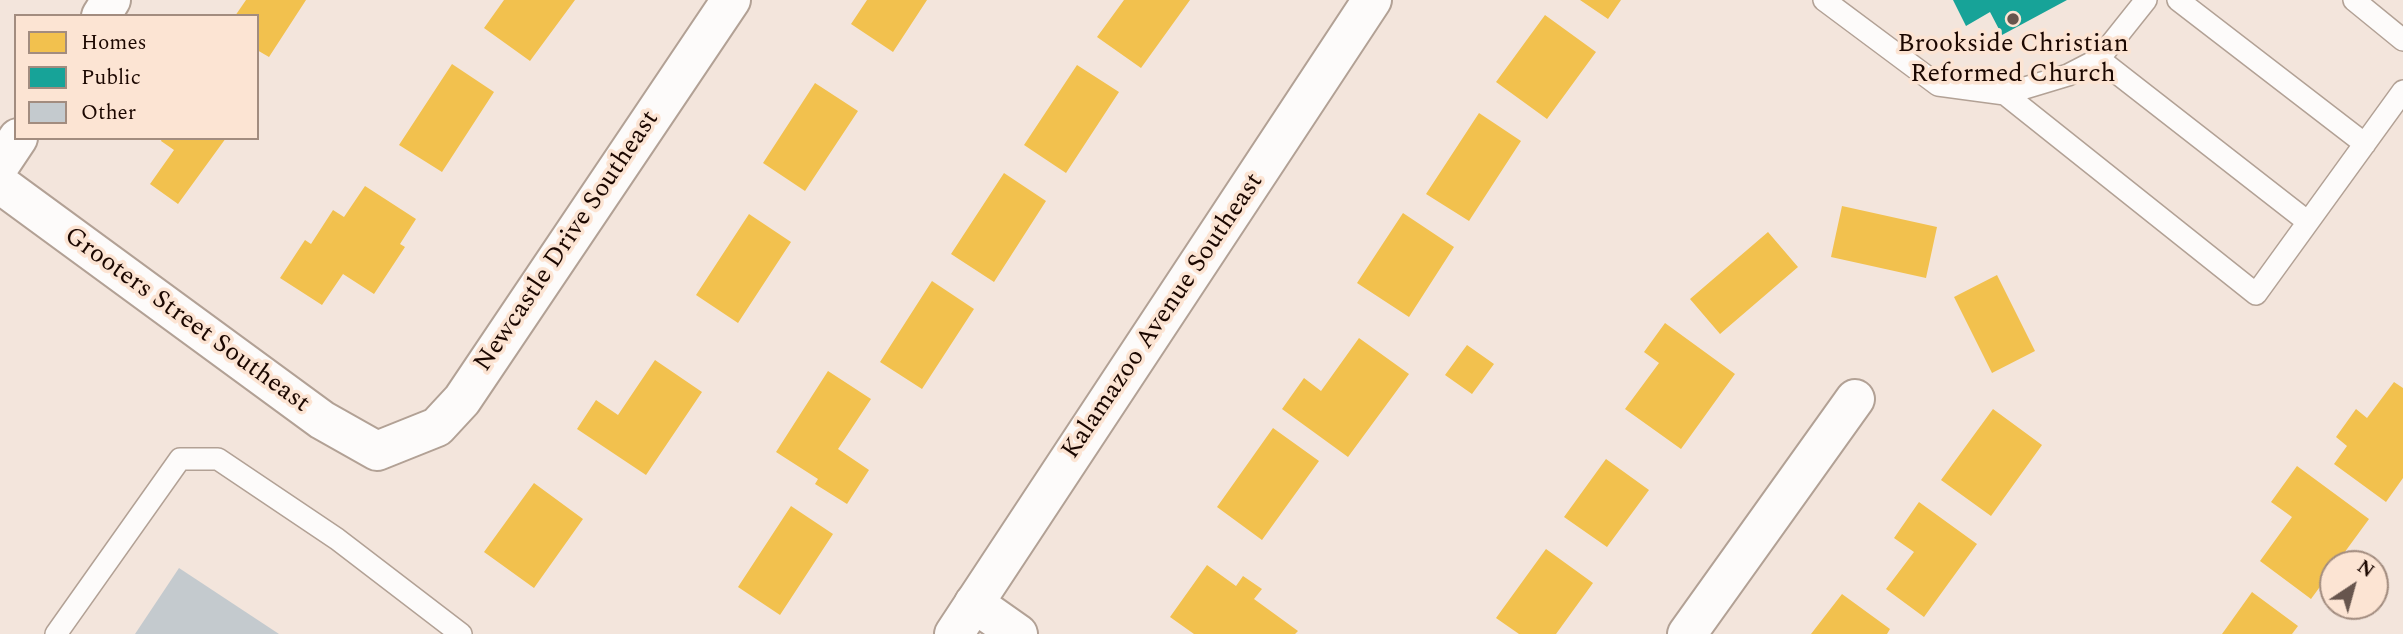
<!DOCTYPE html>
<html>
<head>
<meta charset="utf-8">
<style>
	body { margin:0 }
	#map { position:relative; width:2403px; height:634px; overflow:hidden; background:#f3e5dc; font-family:Spectral,serif }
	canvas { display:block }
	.legend { position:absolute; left:14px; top:14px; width:245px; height:126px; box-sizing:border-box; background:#fce4d3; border:2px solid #a28c7f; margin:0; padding:9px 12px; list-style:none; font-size:21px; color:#1b0700 }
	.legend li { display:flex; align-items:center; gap:14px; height:35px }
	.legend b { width:35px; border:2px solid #a28c7f }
	.north { position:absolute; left:2319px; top:550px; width:70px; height:70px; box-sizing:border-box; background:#fce4d3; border:2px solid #a28c7f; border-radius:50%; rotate:36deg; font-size:19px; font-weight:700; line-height:28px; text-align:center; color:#1b0700 }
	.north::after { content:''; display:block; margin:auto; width:24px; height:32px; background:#67554d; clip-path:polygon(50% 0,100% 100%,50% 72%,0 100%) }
</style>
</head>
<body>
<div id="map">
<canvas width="2403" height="634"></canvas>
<ul class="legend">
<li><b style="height:19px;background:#f2c14e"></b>Homes</li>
<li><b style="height:19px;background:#17a398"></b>Public</li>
<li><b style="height:19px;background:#c4cace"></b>Other</li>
</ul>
<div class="north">N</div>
</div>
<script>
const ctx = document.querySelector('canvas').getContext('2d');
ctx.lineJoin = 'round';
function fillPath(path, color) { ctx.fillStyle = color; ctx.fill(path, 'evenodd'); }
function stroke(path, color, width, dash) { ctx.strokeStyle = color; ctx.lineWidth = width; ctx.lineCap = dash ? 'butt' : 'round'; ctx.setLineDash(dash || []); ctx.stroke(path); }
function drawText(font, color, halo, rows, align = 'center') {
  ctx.font = font + ' Spectral,serif'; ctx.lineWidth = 7; ctx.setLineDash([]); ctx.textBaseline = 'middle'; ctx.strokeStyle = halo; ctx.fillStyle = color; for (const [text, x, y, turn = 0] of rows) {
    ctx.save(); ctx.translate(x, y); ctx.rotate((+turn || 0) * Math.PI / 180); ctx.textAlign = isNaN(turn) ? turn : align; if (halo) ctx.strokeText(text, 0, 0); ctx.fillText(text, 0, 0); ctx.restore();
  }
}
fillPath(new Path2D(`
	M246 0H306L269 57 257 50V16H235Z
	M504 0H575L530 61 484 28Z
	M867 0H927L893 52 851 24Z
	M1124 0H1190L1141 68 1097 37Z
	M1580 0H1621L1608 19Z
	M1545 15 1596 52 1547 119 1496 82Z
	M452 64 494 92 442 172 399 145Z
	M1077 65 1119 92 1066 173 1024 145Z
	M815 83 858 111 805 191 763 163Z
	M1479 113 1521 141 1469 221 1426 194Z
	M162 138H226L178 204 150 184 174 150 161 141Z
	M1004 173 1046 201 994 282 951 254Z
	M365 186 416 219 400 244 405 247 374 294 343 274 322 305 280 278 305 240 311 244 333 210 344 217Z
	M1842 206 1937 227 1926 278 1831 257Z
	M1403 213 1454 247 1409 317 1357 283Z
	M749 214 791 242 738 323 696 295Z
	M1768 232 1798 267 1720 334 1690 299Z
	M1997 275 2035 351 1992 373 1954 297Z
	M932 281 974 309 922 389 880 362Z
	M1665 323 1735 374 1681 449 1625 409 1659 363 1644 352Z
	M1359 338 1409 374 1348 457 1282 409 1304 378 1321 391Z
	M1467 345 1494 364 1472 394 1445 375Z
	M655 360 702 392 646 475 577 429 596 400 618 415Z
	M828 371 871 399 838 449 869 470 847 504 815 484 818 479 776 452Z
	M2394 382 2403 388V478L2386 502 2334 464 2347 446 2336 437 2356 409 2367 418Z
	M1993 409 2042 445 1991 516 1941 480Z
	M1273 428 1319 461 1262 540 1217 507Z
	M1606 459 1649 490 1607 547 1564 517Z
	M2297 466 2369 519 2336 564H2333V569L2311 599 2260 561 2292 517 2271 502Z
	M534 483 583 519 534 588 484 552Z
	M1919 502 1977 544 1924 617 1886 589 1914 552 1894 538Z
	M791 506 833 534 780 615 738 587Z
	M1546 549 1593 583 1556 634H1519L1496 618Z
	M1207 565 1236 586 1243 576 1262 589 1254 599 1298 631 1295 634H1194L1170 617Z
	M2252 592 2298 626 2292 634H2222Z
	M1842 594 1890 629 1887 634H1811Z`), '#f2c14e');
fillPath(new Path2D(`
	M1953 0H2067L2002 35 1990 12 1966 26Z`), '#17a398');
fillPath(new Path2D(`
	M179 568 279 634H135Z`), '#c4cace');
const lane = new Path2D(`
	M1824 0 1938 85 2005 94 2068 75 2099 59 2146 0
	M2178 0 2365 144
	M2354 0 2403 40
	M2099 59 2308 222
	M2005 94 2256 294 2403 91
	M56 634 180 459H218L337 539 461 634`);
const street = new Path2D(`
	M101 16 111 0
	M0 165 18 138
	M0 184 322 420 377 451 437 427 462 400 731 0
	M974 603 1018 634
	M1687 634 1855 399`);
const secondary = new Path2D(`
	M954 634 1372 0`);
stroke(lane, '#b2a195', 24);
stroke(street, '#b2a195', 42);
stroke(secondary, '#b2a195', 42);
stroke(lane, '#fdfbfa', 21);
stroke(street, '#fdfbfa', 38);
stroke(secondary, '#fdfbfa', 38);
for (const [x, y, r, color] of [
	[2013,19,7,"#67554d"]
]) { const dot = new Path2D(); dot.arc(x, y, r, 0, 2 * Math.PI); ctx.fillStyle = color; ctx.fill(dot); stroke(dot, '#fce4d3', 2.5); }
drawText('26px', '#1b0700', '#fce4d3', [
	["Brookside Christian",2013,46],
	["Reformed Church",2013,76]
]);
drawText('26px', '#1b0700', '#fce4d3', [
	["Newcastle Drive Southeast",568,242,-56],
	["Kalamazoo Avenue Southeast",1164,317,-56],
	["Grooters Street Southeast",186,321,36]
]);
</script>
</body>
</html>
